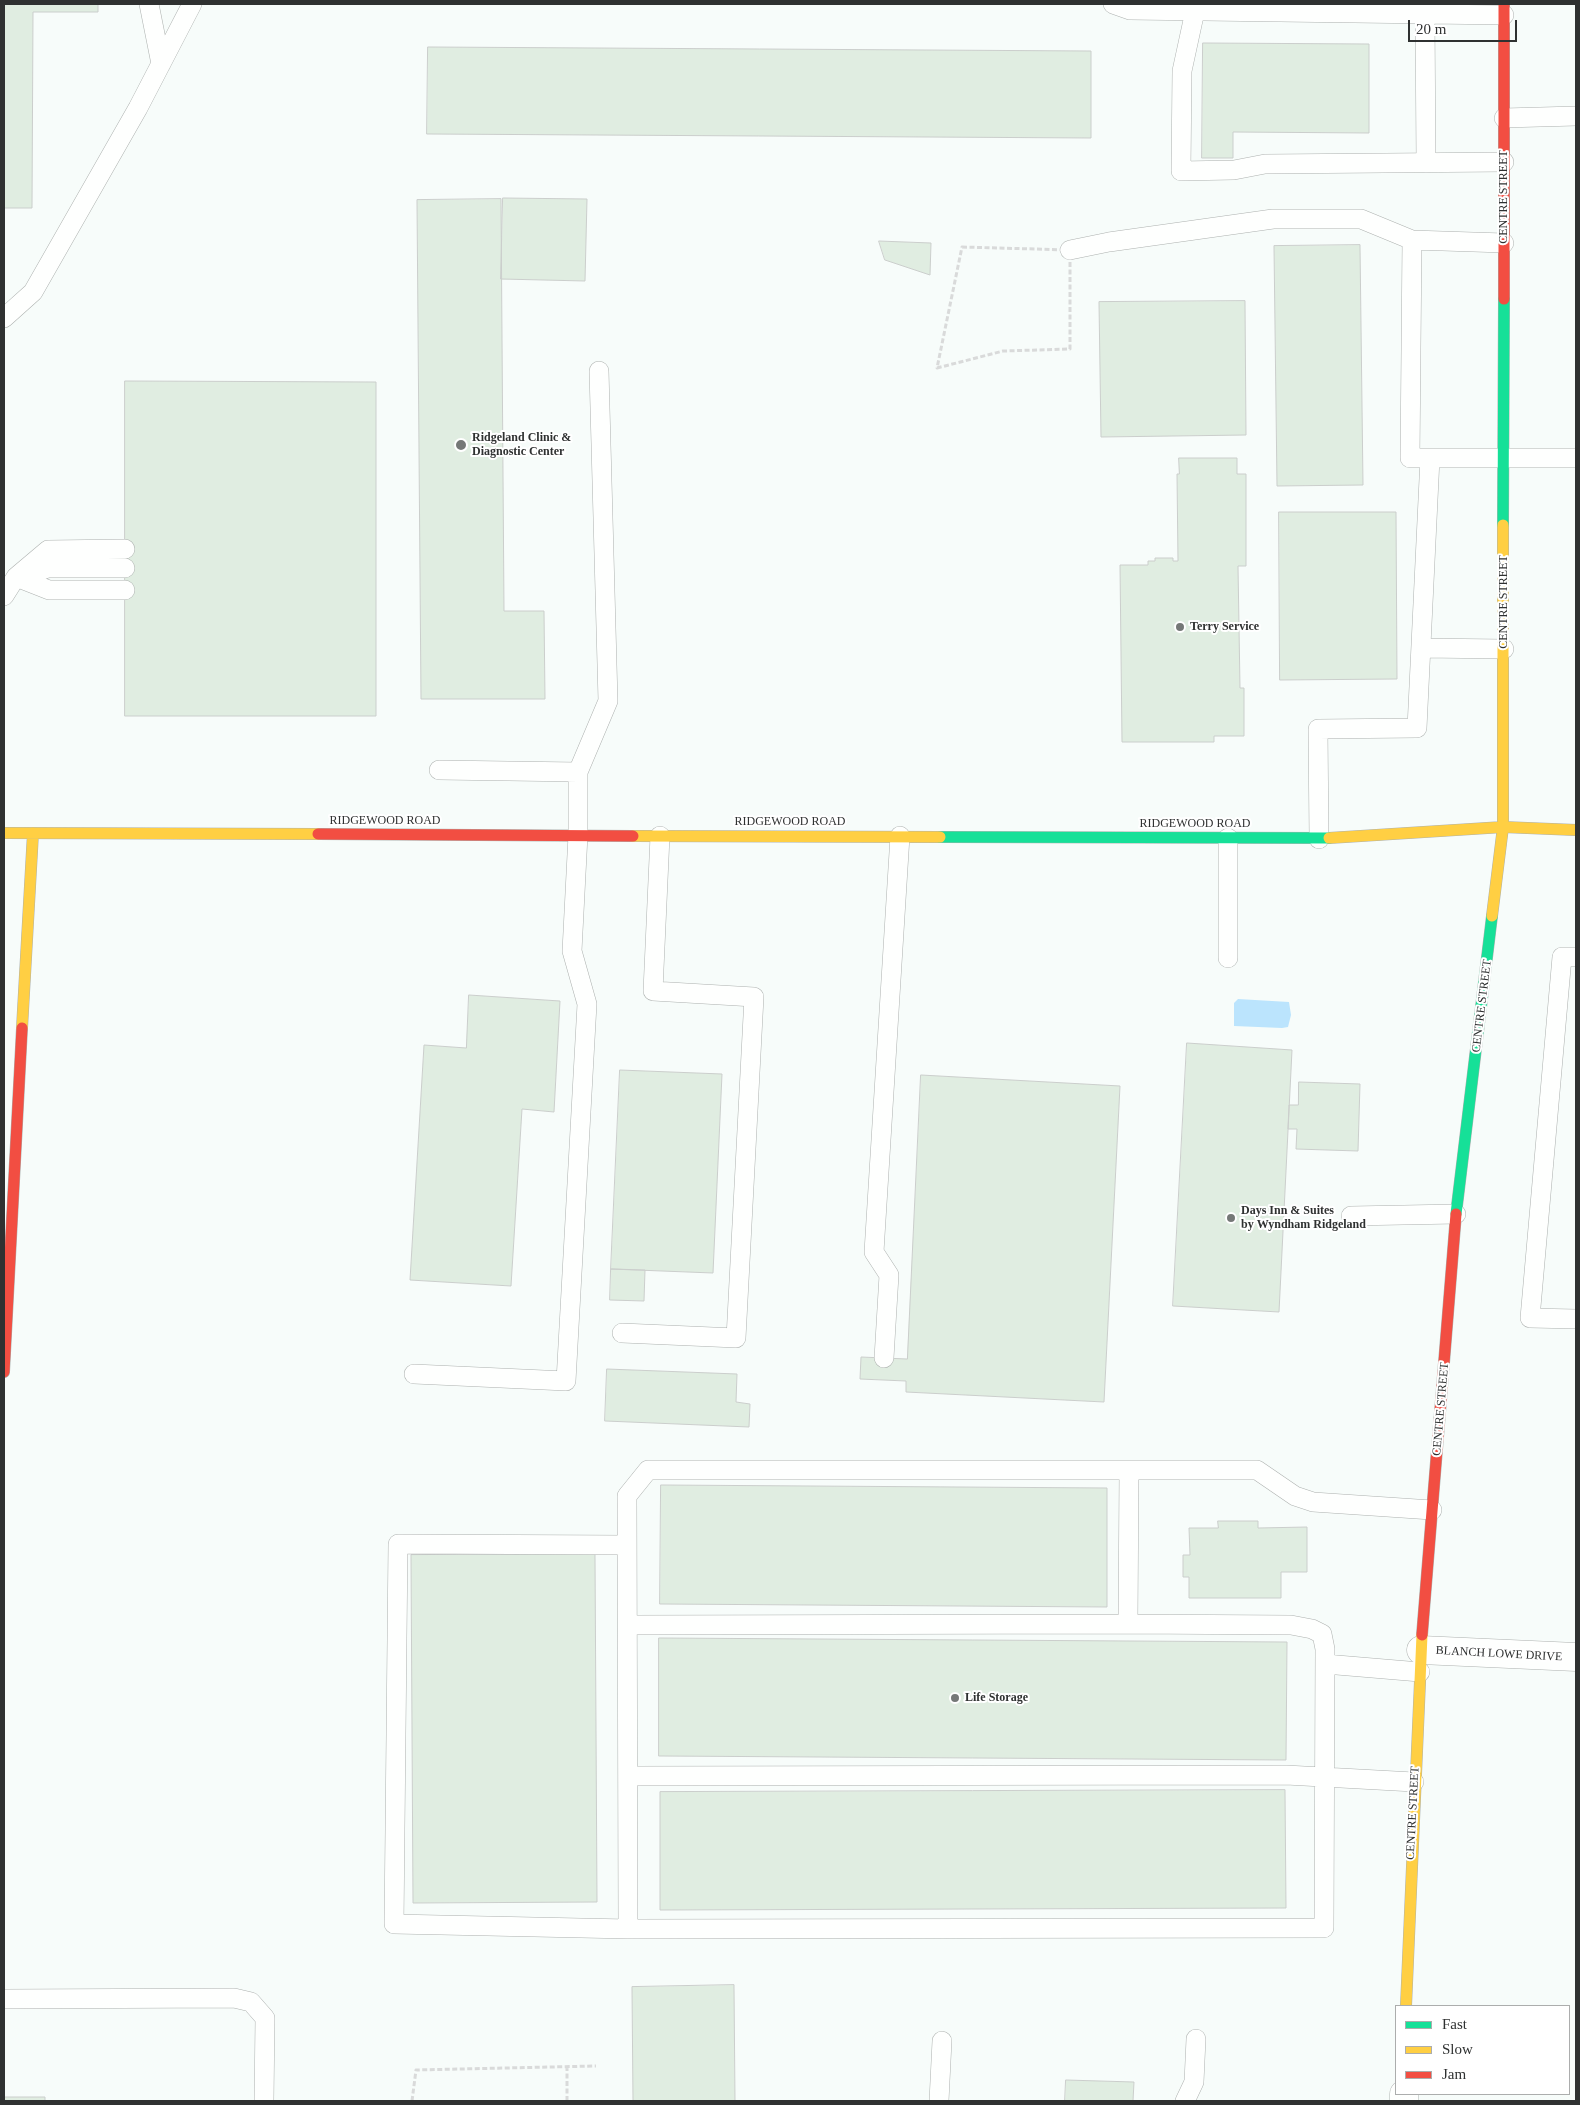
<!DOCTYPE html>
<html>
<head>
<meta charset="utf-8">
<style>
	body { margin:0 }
	#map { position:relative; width:1580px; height:2105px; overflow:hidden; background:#f7fcfa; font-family:Georgia,serif }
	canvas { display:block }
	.frame { position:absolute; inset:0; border:5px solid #2f3131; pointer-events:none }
	.legend { position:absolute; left:1395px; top:2005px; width:175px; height:90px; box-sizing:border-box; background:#fff; border:1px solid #acadad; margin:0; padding:6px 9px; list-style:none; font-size:15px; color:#2f3131 }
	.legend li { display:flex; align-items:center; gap:10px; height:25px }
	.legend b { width:25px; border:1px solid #acadad }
	.scale { position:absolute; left:1408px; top:20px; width:109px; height:22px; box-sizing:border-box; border:2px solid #2f3131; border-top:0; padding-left:6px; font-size:15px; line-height:18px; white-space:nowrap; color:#2f3131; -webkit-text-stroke:4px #fff; paint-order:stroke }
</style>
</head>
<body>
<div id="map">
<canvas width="1580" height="2105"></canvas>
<div class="frame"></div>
<ul class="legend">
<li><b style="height:6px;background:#16e098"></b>Fast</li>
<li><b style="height:6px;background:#ffcf43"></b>Slow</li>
<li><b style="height:6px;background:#f24e42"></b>Jam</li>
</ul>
<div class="scale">20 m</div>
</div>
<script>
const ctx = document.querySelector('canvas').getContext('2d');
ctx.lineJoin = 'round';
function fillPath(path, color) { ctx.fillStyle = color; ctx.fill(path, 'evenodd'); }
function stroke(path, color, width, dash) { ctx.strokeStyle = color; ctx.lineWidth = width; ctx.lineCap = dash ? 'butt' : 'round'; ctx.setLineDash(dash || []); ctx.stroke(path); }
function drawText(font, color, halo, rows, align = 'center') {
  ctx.font = font + ' Georgia,serif'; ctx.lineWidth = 4; ctx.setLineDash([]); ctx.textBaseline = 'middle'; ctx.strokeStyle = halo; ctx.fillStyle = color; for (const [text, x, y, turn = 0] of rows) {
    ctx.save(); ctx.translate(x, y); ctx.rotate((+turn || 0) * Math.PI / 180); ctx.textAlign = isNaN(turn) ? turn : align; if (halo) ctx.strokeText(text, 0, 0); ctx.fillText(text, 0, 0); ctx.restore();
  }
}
fillPath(new Path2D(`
	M1238 999 1289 1002 1291 1015 1288 1027 1282 1028 1234 1026V1003Z`), '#bbe4fd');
const building = new Path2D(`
	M4 4H98V12H33L32 208H4Z
	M1203 43 1369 44V133L1233 132V158H1202Z
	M428 47 1091 51V138L427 134Z
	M503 198 587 199 585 281 501 279Z
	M501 199 504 611H544L545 699H421L417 200Z
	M879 241 931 243 930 275 885 260Z
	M1360 245 1363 485 1277 486 1274 246Z
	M1245 301 1246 435 1101 437 1099 302Z
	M125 381 376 382V716H125Z
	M1179 458H1237V474H1246V566H1238L1240 688H1244V736H1214V742H1122L1120 565H1148V561H1155V558H1173V561H1178L1177 474H1179Z
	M1279 512H1396L1397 679 1280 680Z
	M469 995 560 1001 554 1112 522 1109 511 1286 410 1280 424 1045 466 1048Z
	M1187 1043 1292 1050 1279 1312 1173 1306Z
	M620 1070 722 1074 713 1273 611 1269Z
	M921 1075 1120 1086 1104 1402 906 1392V1381L860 1379 861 1357 907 1359Z
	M1299 1082 1360 1084 1358 1151 1296 1149 1297 1129H1288L1289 1105H1298Z
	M611 1269 645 1270 644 1301 610 1300Z
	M607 1369 737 1374 736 1402 750 1404 749 1427 605 1421Z
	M661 1485 1107 1488V1607L660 1604Z
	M1218 1521H1258V1528L1307 1527V1572H1281V1598H1189V1577H1183V1555H1190L1189 1528H1218Z
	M595 1554 597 1902 413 1903 411 1555Z
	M659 1638 1287 1642 1286 1760 659 1756Z
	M1285 1790 1286 1908 660 1910V1792Z
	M734 1985 735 2101H633L632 1987Z
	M1066 2080 1134 2082 1133 2101H1065Z
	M4 2097H45V2101H4Z`);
fillPath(building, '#e0ede1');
stroke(building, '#cbcecc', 1);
const lane = new Path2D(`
	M149 4 161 64
	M1113 4 1130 10 1504 15
	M1195 11 1182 71 1181 171 1234 170 1265 164 1504 162
	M1425 14 1426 163
	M1504 118 1576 116
	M1412 240 1410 458H1576
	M1070 250 1109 242 1273 219H1361L1412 240 1504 243
	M4 318 33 292 138 108 192 4
	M23 576 48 568H125
	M16 577 49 590H125
	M4 596 16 577 48 550 125 549
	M1422 648 1504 649
	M439 770 578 772
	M1228 838V958
	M1319 839 1318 729 1417 728 1430 458
	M1576 957H1562L1530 1318 1576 1319
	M1351 1216 1456 1214
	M622 1333 736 1338 754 997 653 991 660 836
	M884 1358 889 1275 874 1252 900 836
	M414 1374 566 1381 587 1004 572 951 578 835V772L608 701 599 371
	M627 1545 398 1544 394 1924 628 1929 1324 1928 1325 1649 1322 1634 1312 1629 1291 1625 1128 1624 1129 1470
	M628 1625 1128 1624
	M1325 1664 1420 1672
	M628 1776 1286 1775 1414 1782
	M628 1929 627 1496 648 1470H1257L1295 1496 1313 1502 1432 1510
	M4 1999 234 1998 251 2002 265 2018 264 2101
	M939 2101 942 2041
	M1185 2101 1194 2082 1196 2039`);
const street = new Path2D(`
	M1421 1650 1576 1657
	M1404 2101V2094`);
const fast = new Path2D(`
	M1503 525 1504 299
	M940 837 1329 838
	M1456 1214 1492 916`);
const slow = new Path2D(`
	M4 833 318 834
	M633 836 940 837
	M1329 838 1503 827 1576 830
	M1492 916 1503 827V525
	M22 1028 33 833
	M1406 2006 1422 1635`);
const jam = new Path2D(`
	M1504 299V4
	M318 834 633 836
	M4 1372 22 1028
	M1422 1635 1456 1214`);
stroke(lane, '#adb1af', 20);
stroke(street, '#adb1af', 29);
stroke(fast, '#adb1af', 12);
stroke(slow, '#adb1af', 12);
stroke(jam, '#adb1af', 12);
stroke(new Path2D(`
	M962 247 1070 250V349L1003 351 937 368Z
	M412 2101 416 2070 596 2066
	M567 2101V2067`), '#d9dada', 3, [5, 2.5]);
stroke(lane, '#fefffe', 19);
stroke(street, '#fefffe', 28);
stroke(fast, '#16e098', 11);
stroke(slow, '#ffcf43', 11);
stroke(jam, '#f24e42', 11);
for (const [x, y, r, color] of [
	[461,445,6,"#757877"],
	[1180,627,5,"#757877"],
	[1231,1218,5,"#757877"],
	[955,1698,5,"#757877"]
]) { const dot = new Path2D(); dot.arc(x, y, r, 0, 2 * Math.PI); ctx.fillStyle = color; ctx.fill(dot); stroke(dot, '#fff', 2); }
drawText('12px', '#2f3131', '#fff', [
	["CENTRE STREET",1504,197,-90],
	["CENTRE STREET",1504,602,-90],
	["RIDGEWOOD ROAD",385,821],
	["RIDGEWOOD ROAD",790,822],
	["RIDGEWOOD ROAD",1195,824],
	["CENTRE STREET",1482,1006,-83],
	["CENTRE STREET",1441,1409,-85],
	["BLANCH LOWE DRIVE",1499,1654,3],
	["CENTRE STREET",1413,1813,-87]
]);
drawText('bold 12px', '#2f3131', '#fff', [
	["Ridgeland Clinic &",472,438],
	["Diagnostic Center",472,452],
	["Terry Service",1190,627],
	["Days Inn & Suites",1241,1211],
	["by Wyndham Ridgeland",1241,1225],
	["Life Storage",965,1698]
], 'left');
</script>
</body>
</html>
